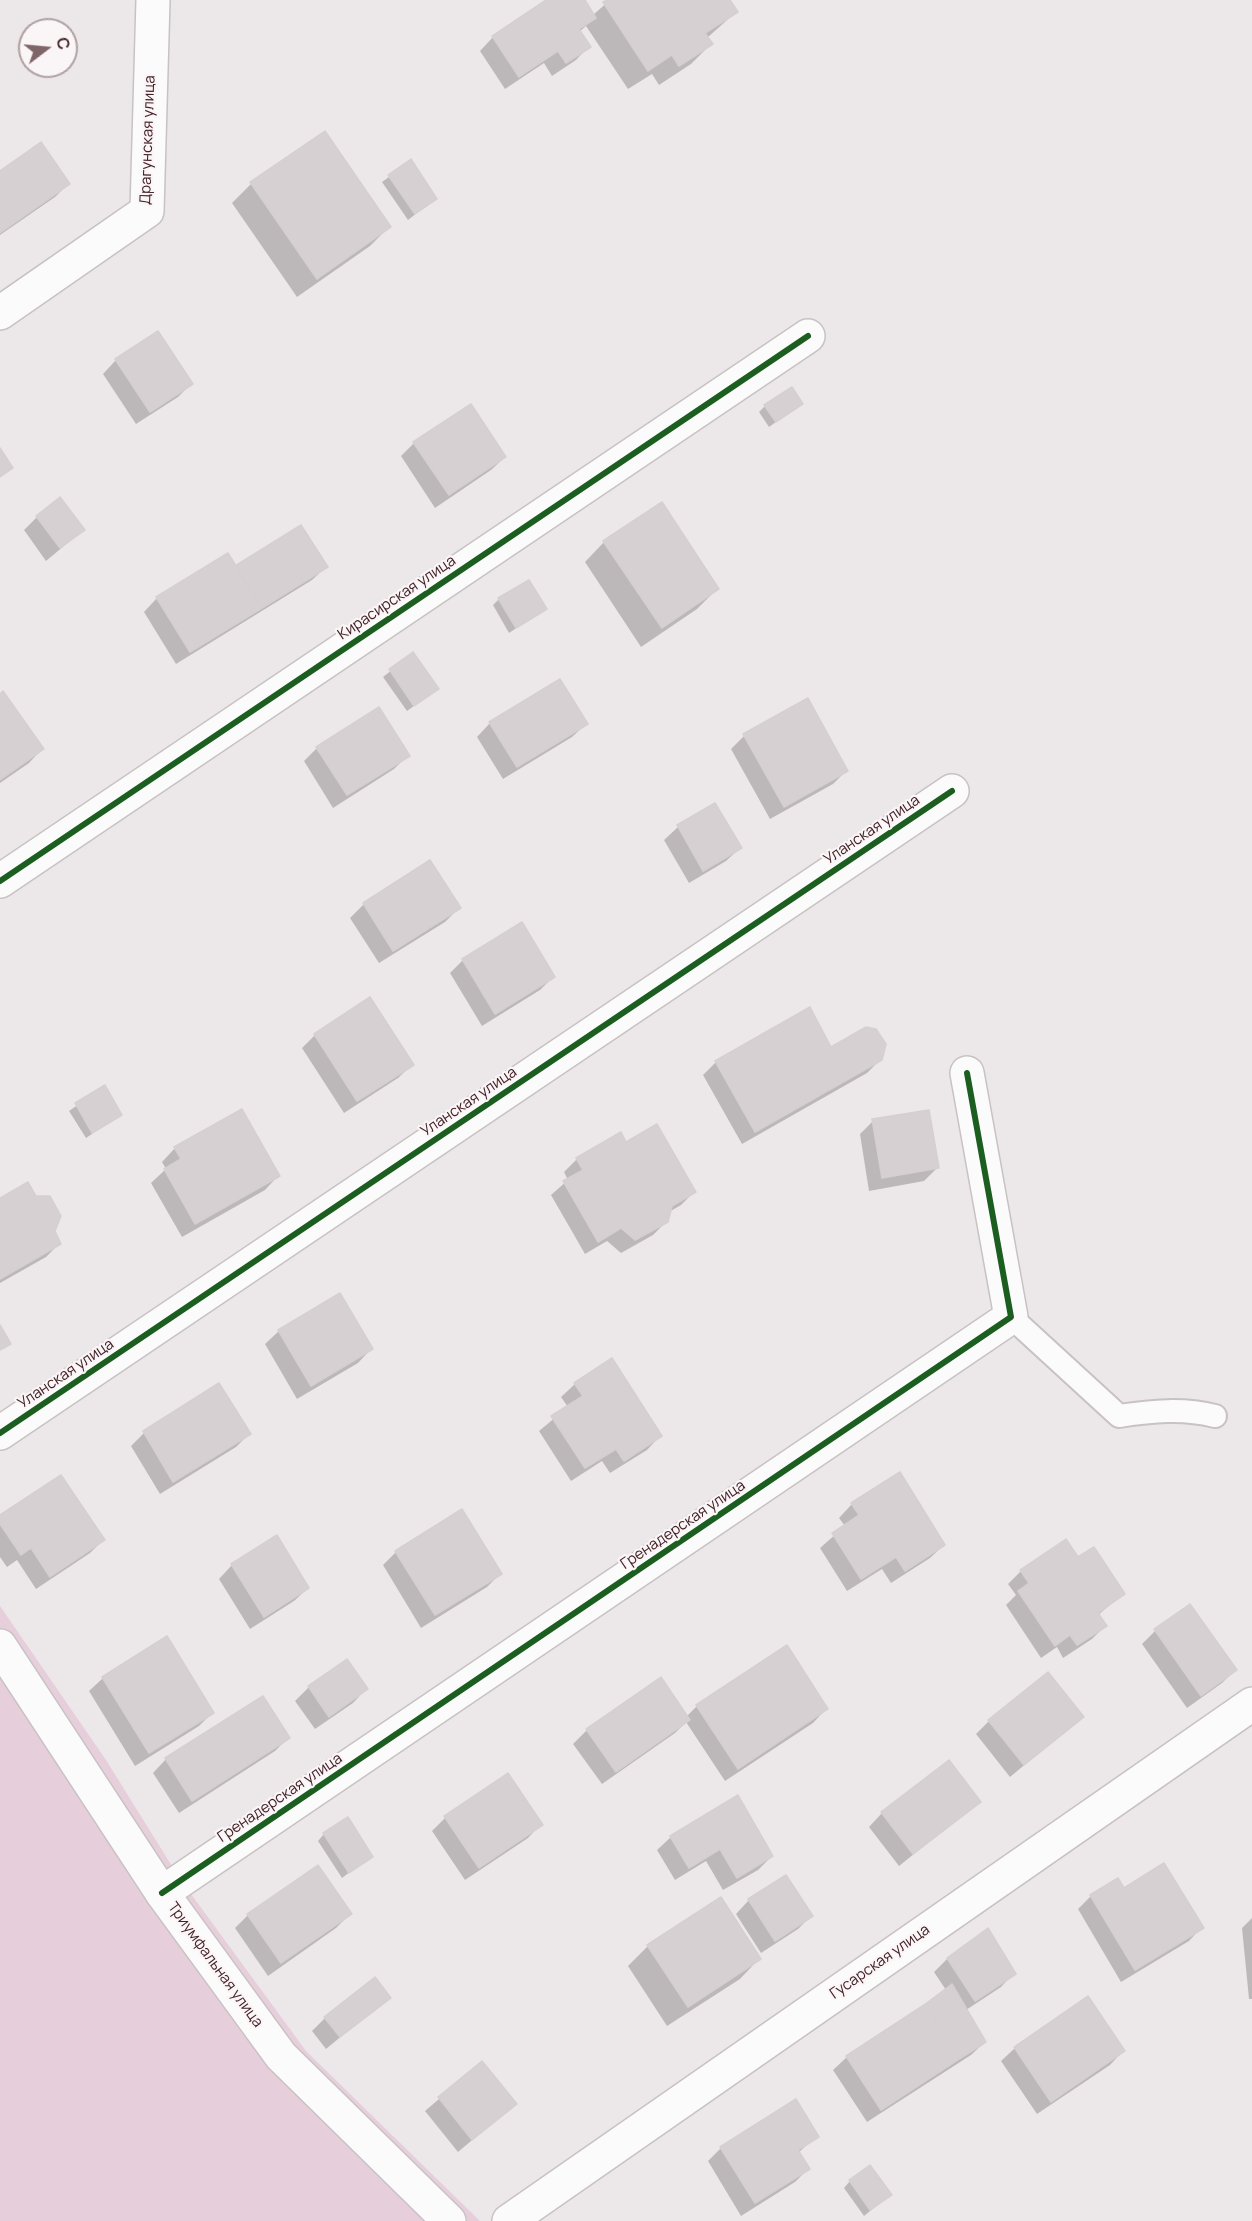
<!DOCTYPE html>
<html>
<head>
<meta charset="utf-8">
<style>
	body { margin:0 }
	#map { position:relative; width:1252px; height:2221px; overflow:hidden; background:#ece7e8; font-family:Manrope,sans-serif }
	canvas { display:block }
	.north { position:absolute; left:18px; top:18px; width:60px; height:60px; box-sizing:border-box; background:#faf5f7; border:2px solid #b0a0a3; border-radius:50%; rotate:74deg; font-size:16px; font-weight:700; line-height:24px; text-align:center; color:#422125 }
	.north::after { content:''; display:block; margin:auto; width:21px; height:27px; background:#7e6669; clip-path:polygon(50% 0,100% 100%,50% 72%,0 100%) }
</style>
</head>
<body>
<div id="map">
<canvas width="1252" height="2221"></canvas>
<div class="north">С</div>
</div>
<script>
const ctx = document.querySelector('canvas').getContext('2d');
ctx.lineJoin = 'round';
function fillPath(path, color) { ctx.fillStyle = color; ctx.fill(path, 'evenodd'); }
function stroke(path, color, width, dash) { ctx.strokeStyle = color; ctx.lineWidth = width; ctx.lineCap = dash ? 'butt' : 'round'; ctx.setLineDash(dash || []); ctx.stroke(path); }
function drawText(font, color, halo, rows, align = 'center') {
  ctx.font = font + ' Manrope,sans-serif'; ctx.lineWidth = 4.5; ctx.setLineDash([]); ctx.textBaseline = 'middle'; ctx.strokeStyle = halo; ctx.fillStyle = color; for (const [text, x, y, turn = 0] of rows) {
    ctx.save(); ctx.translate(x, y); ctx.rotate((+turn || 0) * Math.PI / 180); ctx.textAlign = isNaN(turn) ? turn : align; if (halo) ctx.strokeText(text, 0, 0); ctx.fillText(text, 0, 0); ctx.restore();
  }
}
fillPath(new Path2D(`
	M0 1606 106 1760 180 1879 306 2051 480 2221H0Z`), '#e6cfdb');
fillPath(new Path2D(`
	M549 0H583L593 15 610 0H728L736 12 707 38 711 44 691 64 659 85 652 74 628 89 586 26 579 32 589 46 576 60 552 76 544 63 505 89 480 51 493 37Z
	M410 162 435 199 408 220 382 182Z
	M0 173 68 184 55 197 0 235Z
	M251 184 390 226 370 246 297 297 232 203Z
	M116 360 191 384 178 397 136 424 103 374Z
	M801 404 769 427 759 412 765 406Z
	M414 443 505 457 491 470 435 508 401 456Z
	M37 517 83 530 46 561 24 530Z
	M604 542 717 589 697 609 641 647 585 562Z
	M326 567 312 580 176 664 144 612 157 598Z
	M499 599 545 609 509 633 493 605Z
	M412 654 437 689 407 711 383 677Z
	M0 696 42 749 29 763 0 783Z
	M490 723 586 724 572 737 503 779 477 737Z
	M744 736 846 771 833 784 770 819 731 749Z
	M317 748 408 755 394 769 333 808 304 761Z
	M715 805 740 848 726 861 689 883 664 840 678 827Z
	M429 862 459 908 445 922 379 963 350 918 364 904Z
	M463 960 553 977 540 990 482 1026 450 973Z
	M315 1035 412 1065 398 1078 344 1113 302 1048Z
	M831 1049 881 1059 867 1073 742 1144 703 1075 716 1062Z
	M104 1087 120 1115 86 1138 69 1111Z
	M873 1121 937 1168 924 1181 869 1191 860 1134Z
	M626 1144 694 1192 681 1205 669 1212 667 1221 653 1235 621 1253 607 1241 585 1254 551 1195 568 1180 564 1172 577 1159Z
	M175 1148 278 1176 265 1190 182 1237 151 1183 166 1169 162 1162Z
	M0 1200 53 1231 60 1243 46 1257 0 1283Z
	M279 1331 371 1349 358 1363 297 1399 265 1344Z
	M575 1384 660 1436 647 1450 610 1473 602 1461 571 1481 539 1431 568 1407 561 1397Z
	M144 1433H250L236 1447 160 1494 131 1446Z
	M852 1504 944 1545 930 1558 891 1583 882 1569 847 1591 820 1548 845 1526 839 1518Z
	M0 1517 103 1540 90 1553 36 1589 17 1560 7 1567 0 1557Z
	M396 1552 500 1574 487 1587 421 1628 383 1565Z
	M1078 1559 1123 1594 1098 1615 1105 1626 1092 1639 1063 1658 1057 1647 1041 1658 1006 1605 1016 1595 1008 1584 1021 1571Z
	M232 1565 308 1588 294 1601 250 1629 219 1579Z
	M1155 1631 1235 1670 1222 1683 1187 1708 1142 1644Z
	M167 1638 212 1713 199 1726 135 1766 89 1691 103 1678Z
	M346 1661 366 1689 353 1703 315 1729 295 1701 309 1687Z
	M660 1679 686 1717 697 1706 826 1709 813 1723 725 1781 686 1722 675 1733 602 1784 573 1744 587 1730Z
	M1082 1717 1010 1777 976 1734 989 1721Z
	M288 1738 275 1751 179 1813 153 1773 166 1759Z
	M508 1775 541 1824 528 1838 465 1880 432 1831 445 1818Z
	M979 1802 899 1866 869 1827 882 1813Z
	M324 1834 371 1856 342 1878 318 1841Z
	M671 1837 772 1856 758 1870 723 1890 706 1861 675 1880 657 1850Z
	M786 1877 811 1916 798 1929 761 1953 736 1914 749 1900Z
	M1123 1890 1202 1927 1189 1941 1121 1982 1078 1909 1091 1896Z
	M350 1914 336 1928 268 1976 235 1928 248 1915Z
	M1252 1918V1999H1249L1242 1928Z
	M987 1931 1014 1973 1001 1987 966 2010 985 2042 971 2055 867 2122 833 2070 847 2057 946 1990 934 1972 947 1959Z
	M648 1946 759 1959 740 1979 667 2026 628 1966Z
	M389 1997 326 2049 312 2031 325 2018Z
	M1015 2048 1123 2051 1110 2065 1037 2114 1001 2061Z
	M481 2063 515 2104 458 2152 425 2111Z
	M817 2136 798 2153 808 2169 795 2182 741 2216 708 2161 721 2148Z
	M850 2181 890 2195 864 2216 844 2188Z`), '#0003');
const building = new Path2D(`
	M546 0H585L596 18 579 29 591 47 566 63 558 51 519 77 492 36Z
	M607 0H730L738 12 705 33 713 44 679 66 672 55 648 71 603 2Z
	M325 131 391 227 317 279 250 182Z
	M41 142 70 184 0 233V171Z
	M411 159 437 199 415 214 388 175Z
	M158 331 193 384 150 412 115 359Z
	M792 387 803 404 776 422 764 405Z
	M471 404 506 457 449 495 413 442Z
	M0 448 13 468 0 477Z
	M60 497 85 530 60 548 36 516Z
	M662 502 719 589 662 628 603 541Z
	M301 525 328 567 262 608 235 566Z
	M228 553 262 608 190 652 156 597Z
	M529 580 547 609 516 628 498 598Z
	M413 652 439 689 414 706 389 669Z
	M560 679 588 724 517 767 489 722Z
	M3 691 44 749 0 780V694Z
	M808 698 848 771 784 807 743 734Z
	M379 707 410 756 347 795 316 747Z
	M715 803 742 848 703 871 677 825Z
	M430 860 461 908 393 951 363 903Z
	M522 922 555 977 495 1014 462 959Z
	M370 997 414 1065 357 1101 314 1034Z
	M810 1007 831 1047 866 1027 876 1029 886 1044 882 1060 755 1132 715 1061Z
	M105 1085 122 1115 92 1133 75 1103Z
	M242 1109 280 1176 195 1224 164 1169 181 1159 174 1147Z
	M929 1110 939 1168 882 1178 872 1119Z
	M657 1124 696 1192 672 1206 668 1222 635 1240 621 1228 598 1242 563 1181 583 1170 576 1158 621 1132 626 1142Z
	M28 1182 36 1196H50L61 1216 55 1231 61 1244 0 1279V1198Z
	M340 1293 373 1349 311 1386 278 1330Z
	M0 1325 11 1344 0 1350Z
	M612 1358 662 1436 624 1461 616 1449 585 1468 551 1416 583 1396 574 1383Z
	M219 1383 251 1434 173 1482 143 1431Z
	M900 1472 945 1545 905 1571 896 1557 861 1579 832 1533 859 1515 851 1503Z
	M61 1475 105 1540 50 1577 31 1548 21 1555 0 1524V1515Z
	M462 1509 502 1574 435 1615 395 1551Z
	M277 1535 309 1588 264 1617 231 1564Z
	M1066 1539 1078 1557 1094 1547 1125 1594 1098 1613 1107 1626 1077 1645 1070 1635 1055 1646 1018 1591 1029 1583 1020 1570Z
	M1190 1604 1237 1670 1201 1696 1154 1629Z
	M167 1636 214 1713 149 1753 102 1677Z
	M787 1645 828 1709 738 1769 696 1705Z
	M347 1659 368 1689 329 1717 308 1686Z
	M1048 1672 1084 1717 1024 1765 988 1720Z
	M661 1677 690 1720 616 1772 586 1729Z
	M263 1696 290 1738 192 1801 165 1758Z
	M949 1760 981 1802 913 1854 881 1812Z
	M508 1773 543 1825 479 1868 444 1816Z
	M738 1795 773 1856 737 1878 720 1849 689 1868 670 1836Z
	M348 1817 373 1857 349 1873 323 1833Z
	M1164 1863 1204 1928 1135 1970 1090 1895 1118 1878 1124 1888Z
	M318 1865 352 1914 281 1963 247 1914Z
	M786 1875 813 1916 775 1941 748 1899Z
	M721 1897 761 1959 688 2007 647 1945Z
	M988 1928 1016 1974 975 2001 947 1958Z
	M375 1977 391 1998 340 2037 324 2017Z
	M952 1984 986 2042 959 2059 924 2005Z
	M1088 1996 1125 2051 1051 2102 1014 2047Z
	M924 2005 959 2059 881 2110 846 2056Z
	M482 2061 517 2104 472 2140 438 2097Z
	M796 2099 819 2137 798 2150 810 2169 755 2203 720 2147Z
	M870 2165 892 2195 870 2210 849 2180Z`);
fillPath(building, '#d7d0d2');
stroke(building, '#d5cfd1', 1.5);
const service = new Path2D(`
	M1011 1317 1119 1416C1152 1411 1183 1408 1215 1416`);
const minor = new Path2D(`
	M0 313 147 211 153 0
	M0 881 808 336
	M0 1433 952 791
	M162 1893 1011 1317 967 1073
	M509 2221 1252 1704`);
const tertiary = new Path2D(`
	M0 1646 162 1893 281 2056 449 2221`);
stroke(service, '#c8c2c3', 26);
stroke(minor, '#c8c2c3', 36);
stroke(tertiary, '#c8c2c3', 36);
stroke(service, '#fcfbfc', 22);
stroke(minor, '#fcfbfc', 33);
stroke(tertiary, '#fcfbfc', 33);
stroke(new Path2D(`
	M0 881 808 336
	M0 1433 952 791
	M162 1893 1011 1317 967 1073`), '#1b5e20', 6);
drawText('15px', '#422125', '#faf5f7', [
	["Драгунская улица",148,140,-88],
	["Кирасирская улица",397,598,-34],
	["Уланская улица",872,830,-34],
	["Уланская улица",469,1102,-34],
	["Уланская улица",66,1374,-34],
	["Гренадерская улица",683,1525,-34],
	["Гренадерская улица",280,1798,-34],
	["Гусарская улица",880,1962,-35],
	["Триумфальная улица",215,1965,54]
]);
</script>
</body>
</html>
